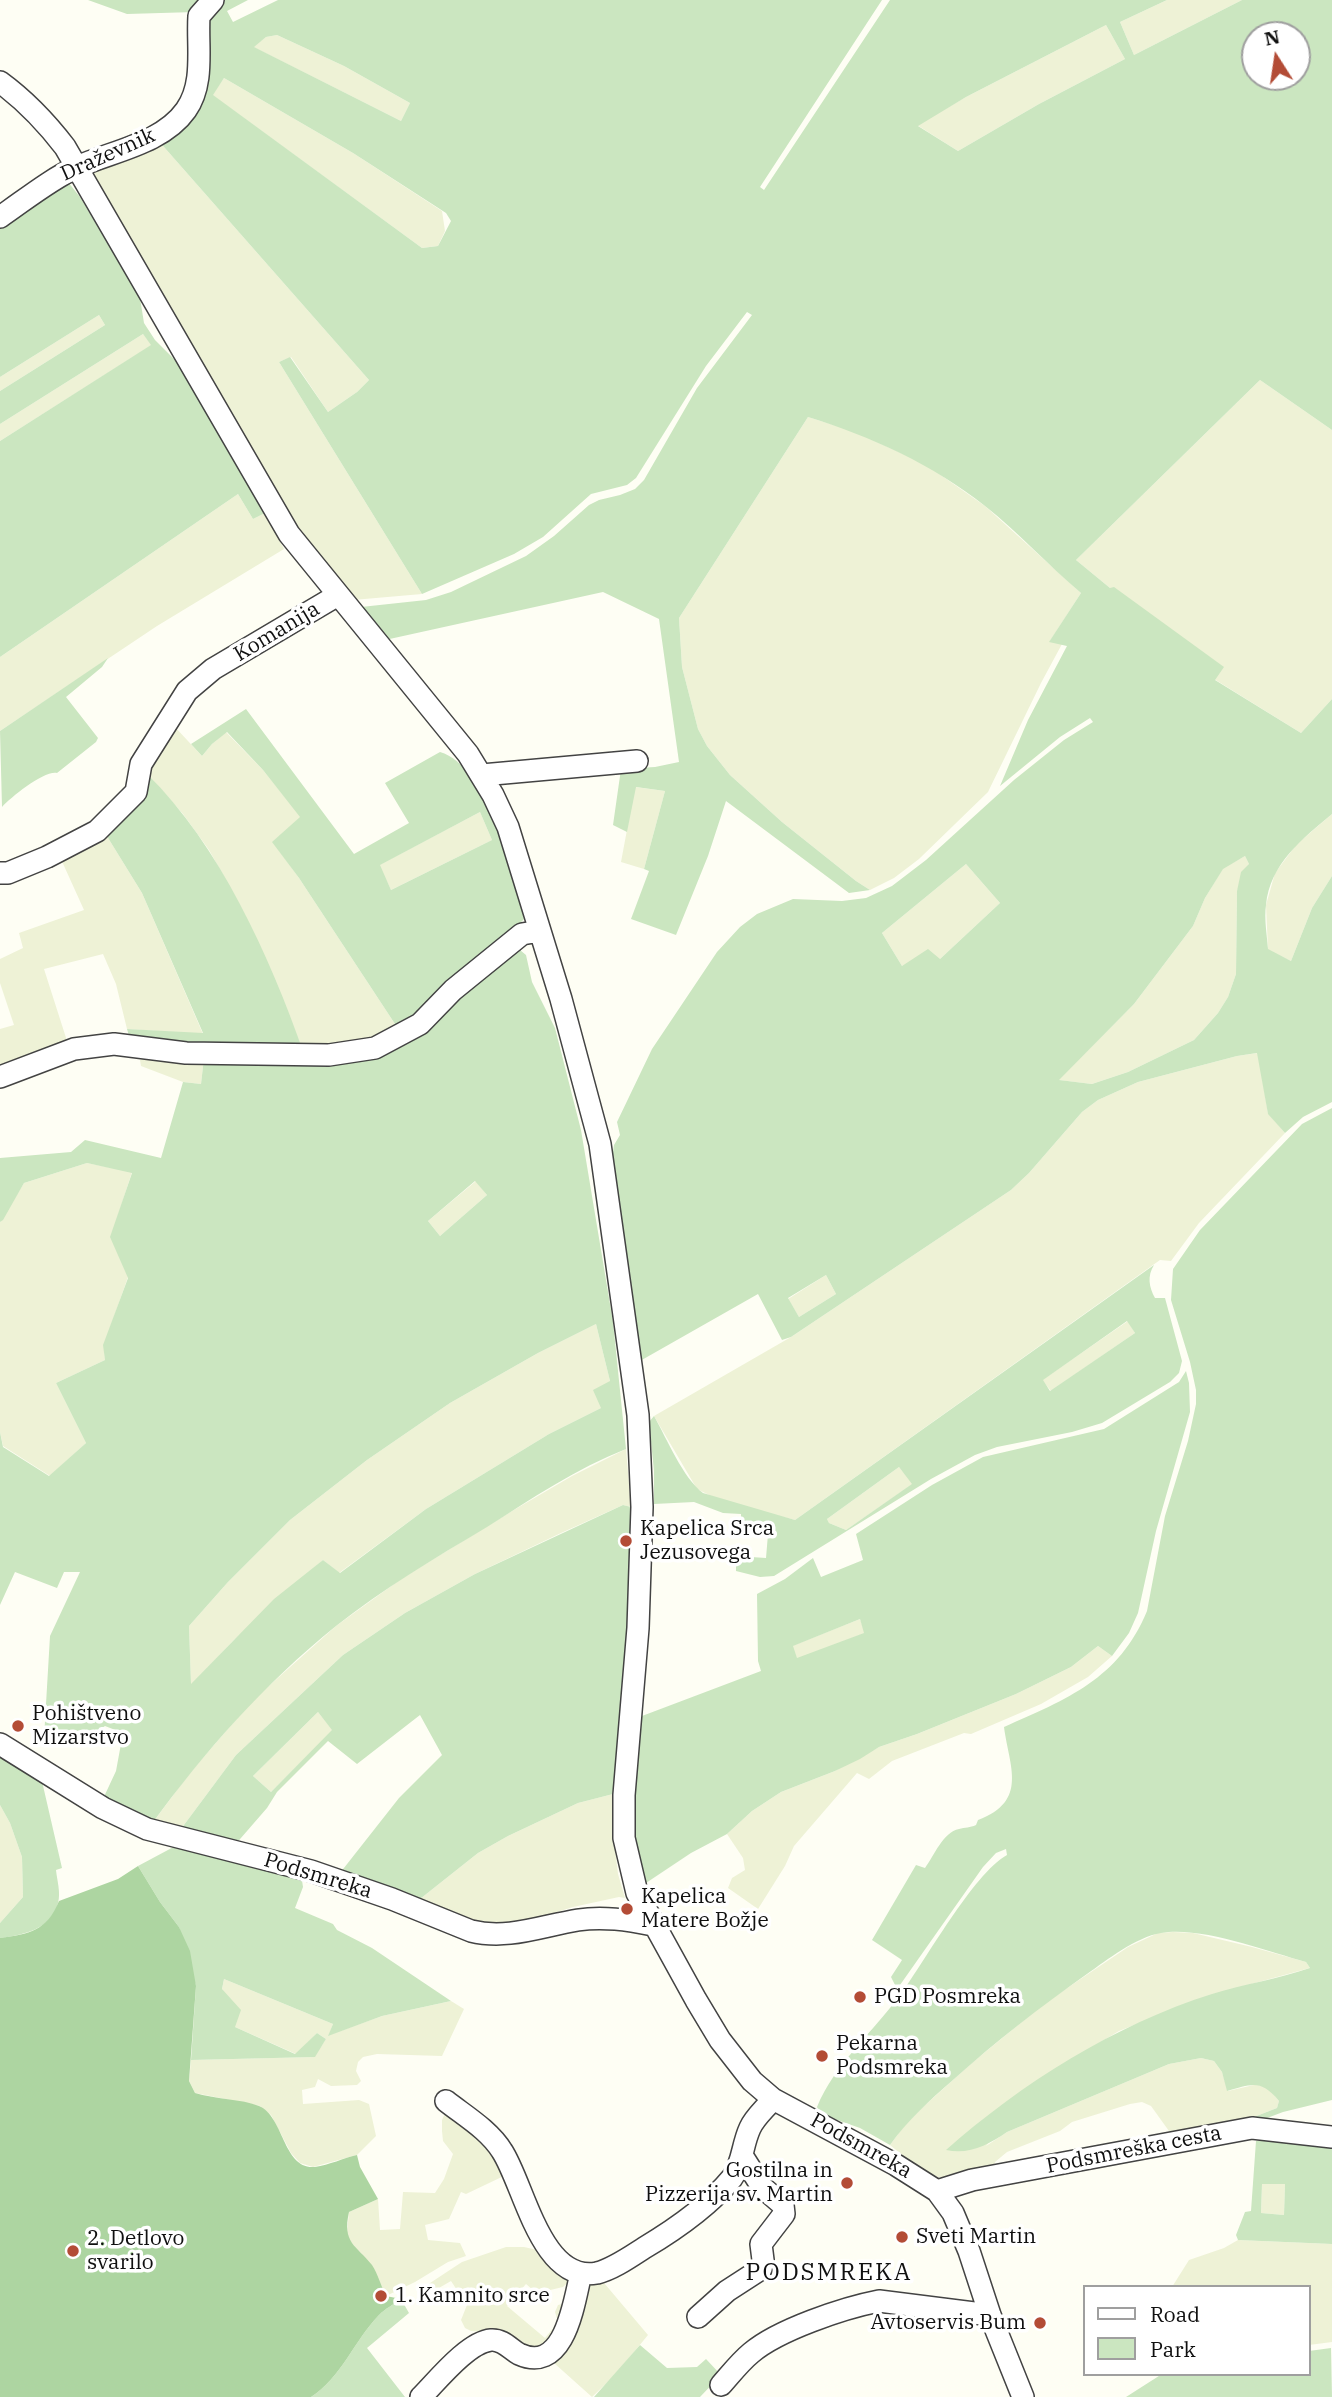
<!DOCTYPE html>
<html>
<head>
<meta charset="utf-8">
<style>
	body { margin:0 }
	#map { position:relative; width:1332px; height:2397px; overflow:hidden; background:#fefef4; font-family:"IBM Plex Serif",serif }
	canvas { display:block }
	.legend { position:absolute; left:1083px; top:2285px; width:228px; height:91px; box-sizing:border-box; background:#fff; border:2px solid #9f9f9f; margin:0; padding:9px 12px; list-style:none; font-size:21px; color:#101010 }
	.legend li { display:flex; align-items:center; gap:14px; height:35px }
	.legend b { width:35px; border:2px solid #9f9f9f }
	.north { position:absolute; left:1241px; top:21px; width:70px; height:70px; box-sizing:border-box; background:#fff; border:2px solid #9f9f9f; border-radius:50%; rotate:348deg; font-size:19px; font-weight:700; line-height:28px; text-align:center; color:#101010 }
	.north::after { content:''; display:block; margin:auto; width:24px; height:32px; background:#b34c36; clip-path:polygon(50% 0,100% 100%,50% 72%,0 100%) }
</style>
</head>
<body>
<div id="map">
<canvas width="1332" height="2397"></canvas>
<ul class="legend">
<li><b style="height:9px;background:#fff"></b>Road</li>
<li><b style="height:19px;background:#cbe6c0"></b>Park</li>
</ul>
<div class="north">N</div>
</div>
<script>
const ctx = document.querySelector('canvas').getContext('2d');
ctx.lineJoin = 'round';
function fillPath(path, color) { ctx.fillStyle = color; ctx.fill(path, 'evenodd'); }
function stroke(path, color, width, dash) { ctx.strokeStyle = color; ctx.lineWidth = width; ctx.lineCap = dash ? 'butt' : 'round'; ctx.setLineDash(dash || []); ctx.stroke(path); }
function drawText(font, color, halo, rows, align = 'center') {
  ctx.font = font + ' "IBM Plex Serif",serif'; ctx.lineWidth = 7; ctx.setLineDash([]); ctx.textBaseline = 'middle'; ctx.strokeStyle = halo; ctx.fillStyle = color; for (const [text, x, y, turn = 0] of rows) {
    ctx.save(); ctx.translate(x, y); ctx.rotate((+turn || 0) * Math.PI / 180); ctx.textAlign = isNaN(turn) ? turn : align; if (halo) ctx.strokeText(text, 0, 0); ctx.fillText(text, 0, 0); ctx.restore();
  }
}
fillPath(new Path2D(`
	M1167 0H1242L1134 55 1120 22Z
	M1106 25 1125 59 1039 104 958 151 917 125 966 97Z
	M277 35 344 66 410 103 401 121 253 47 266 37Z
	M224 78 353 153 442 211 445 231 438 246 422 248 212 95Z
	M157 139 369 380 357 392 328 412 291 357 279 362 422 594 353 600 301 532 219 392 125 238 89 171Z
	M99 315 105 325 0 391V377Z
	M143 334 152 345 0 441V424Z
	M1260 380 1332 430V699L1301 733 1214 679 1223 667 1110 588 1076 560Z
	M808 417 853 431 925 464 985 506 1081 593 1050 641 1062 644 1041 683 988 792 919 859 894 878 870 890 856 881 782 822 730 775 707 746 698 729 682 667 679 618Z
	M238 494 253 519 265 513 284 549 157 626 0 731V657Z
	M174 726 202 756 212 744 226 732 263 770 301 817 273 842 299 878 395 1024 398 1032 354 1049 303 1051 266 961 236 898 209 850 183 814 147 774Z
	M635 787 665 791 644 869 621 862Z
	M480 812 492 840 391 890 379 865Z
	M1332 814V876L1312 908 1291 961 1268 950 1266 905 1275 873 1296 845Z
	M105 833 142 893 203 1034 127 1029 116 984 103 954 44 969 68 1044 0 1071V1029L14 1025 0 983V959L23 948 19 933 84 910 60 857Z
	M1245 856 1249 864 1237 891 1236 974 1228 997 1218 1013 1194 1040 1128 1072 1092 1084 1058 1080 1134 1004 1193 926 1205 898 1223 868Z
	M966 864 1000 903 940 959 902 966 882 933Z
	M1258 1053 1268 1113 1285 1133 1199 1223 1171 1261 1160 1260 795 1520 721 1501 697 1489 654 1416 791 1337 1011 1190 1029 1173 1082 1112 1098 1100 1138 1082 1237 1056Z
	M148 1057 204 1058 201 1084 183 1082 141 1066 140 1060Z
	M87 1163 132 1172 111 1237 128 1277 104 1345 105 1360 56 1383 86 1443 50 1476 3 1446 0 1432V1222L24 1183Z
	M476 1181 487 1195 440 1236 428 1221Z
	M826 1275 836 1294 799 1317 788 1299Z
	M1128 1321 1135 1333 1051 1391 1042 1380Z
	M596 1324 610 1381 601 1408 549 1434 426 1509 339 1573 323 1560 234 1640 191 1685 189 1626 228 1582 290 1520 367 1460 450 1403 538 1353Z
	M626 1449 631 1507 623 1505 561 1533 475 1574 405 1613 343 1655 236 1755 178 1833 151 1825 189 1774 252 1701 336 1626 401 1579 507 1514 572 1476Z
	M899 1467 913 1484 846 1530 829 1523 827 1519Z
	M860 1619 865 1633 797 1659 792 1646Z
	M1098 1646 1112 1656 1088 1677 1041 1704 971 1734 964 1733 892 1761 869 1779 857 1773 794 1846 785 1866 758 1909 728 1888 732 1878 745 1870 743 1858 727 1834 752 1811 781 1792 835 1771 879 1747 917 1734 1016 1694 1071 1667Z
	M318 1712 333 1730 271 1792 253 1776Z
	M613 1794 612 1825 618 1874 625 1898 619 1897 573 1907 512 1926 480 1927 420 1899 478 1853 508 1836 578 1803Z
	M0 1805 10 1823 22 1857 23 1897 0 1923Z
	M1173 1932 1193 1933 1252 1947 1306 1962 1310 1968 1211 1995 1119 2031 1049 2073 986 2146 1007 2132 1169 2064 1201 2058 1214 2061 1222 2072 1228 2091 1258 2084 1270 2090 1279 2101 1277 2108 1236 2124 1174 2138 1151 2106 1142 2102 1130 2104 1072 2122 1060 2131 1007 2152 995 2162 993 2170 953 2177H938L917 2167 890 2145 904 2126 923 2107 973 2062 1045 2003 1128 1947 1158 1933Z
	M224 1979 333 2024 329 2035 382 2016 451 2001 464 2009 442 2056 377 2054 363 2057 358 2062 356 2071 361 2081 357 2085 331 2086 318 2079 315 2087 302 2090 303 2104 359 2100 369 2104 376 2136 357 2155 313 2167 300 2163 291 2153 271 2115 260 2106 195 2093 189 2081 191 2060 314 2057 326 2039 317 2033 296 2054 235 2027 222 1989Z
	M447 2109 483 2136 508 2174 466 2194 461 2192 449 2219 425 2225 428 2240 460 2243 466 2256 448 2262 415 2282 386 2296 372 2266 350 2241 347 2233 349 2212 378 2199 380 2230 400 2229 403 2192 435 2193 444 2179 453 2154 443 2141 442 2131V2120Z
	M1262 2184H1285L1284 2215 1261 2213Z
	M1238 2240 1332 2244V2342L1309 2345V2287H1172L1189 2260 1224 2248Z
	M506 2247H524L546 2252 571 2280 563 2287 546 2291 533 2290 526 2284 507 2306 545 2338 558 2322 555 2312 558 2305 566 2303 554 2344 532 2351 484 2332 471 2331 465 2328 461 2320 467 2305 451 2281 432 2292 427 2285 462 2262Z
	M599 2277 648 2335 615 2375 592 2397 554 2363 564 2349 586 2287Z`), '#eef2d6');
fillPath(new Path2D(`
	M88 0H206L195 12 127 14Z
	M218 0H248L227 11 233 22 278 0H882L760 187 764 190 890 0H1167L1120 22 1134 55 1242 0H1332V430L1260 380 1076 560 1110 588 1114 587 1224 667 1215 680 1301 733 1332 699V814C1302 839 1270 864 1266 905 1264 919 1267 935 1268 949L1291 961 1312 908 1332 876V1102L1303 1117 1285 1133 1268 1114 1257 1053 1237 1056 1138 1082 1098 1100 1082 1112 1029 1173 1011 1190 791 1337 782 1340 758 1294 640 1361 612 1159 614 1145 620 1135 617 1122 652 1049 717 952 740 927 757 914 793 899 842 901 866 898 892 886 926 860 1014 780 1064 740 1093 722 1090 718 1060 737 1000 786 1028 720 1067 646 1049 642 1081 593C1048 565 1019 533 985 506 932 464 872 437 808 417L679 618 682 667 698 729 707 746 730 775 782 822 856 881 870 890 849 893 726 801 708 856 676 935 631 919 649 871 644 869 665 791 636 787 627 832 613 825 621 769 655 767 679 762 659 619 603 592 385 640 361 607 426 600 451 592 526 556 554 536 589 505 599 500 620 495 635 489 644 480 697 388 752 315 747 312 706 366 636 478 627 485 591 494 543 537 514 554 422 594 279 362 290 357 328 412 357 392 369 380 157 139 186 118 204 19ZM1106 25 1125 59 1039 104 958 151 918 126 966 97ZM277 35 344 66 410 103 401 121 254 47 266 37ZM1255 35H1297V77H1255ZM224 78 353 153 446 213 451 221 438 246 422 248 213 95ZM1245 856 1249 864 1241 872 1237 891 1236 974 1228 997 1218 1013 1194 1040 1128 1072 1092 1084 1059 1080 1134 1004 1193 926 1205 898 1223 869ZM966 864 1000 903 940 959 928 949 902 966 882 933ZM826 1275 836 1294 799 1317 788 1298Z
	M68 182 80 197 140 298 144 323 155 340 183 368 265 513 253 519 238 494 0 657V441L151 345 143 334 0 424V391L105 325 99 315 0 377V222Z
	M108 658 102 667 66 697 98 738 96 742 57 773C45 770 11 797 2 807L0 731Z
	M246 709 354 854 409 823 385 783 440 752C488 766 517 875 524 919L504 941 398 1032 395 1024 299 878 272 842 300 817 263 770 227 732 212 744 202 756 191 744ZM480 812 492 840 391 890 380 865Z
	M147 774C219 844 270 957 303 1051L132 1046 127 1029 203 1033 142 893 105 833Z
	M520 950 526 955 532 982 555 1028 581 1130 613 1322 626 1449C577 1468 531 1499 487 1527 435 1558 383 1589 336 1626 264 1684 205 1751 151 1825L102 1801 116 1771 123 1733 105 1726 88 1737 44 1738 50 1636 80 1572H64L57 1588 15 1572 0 1605V1432L3 1447 49 1476 86 1443 56 1383 105 1360 103 1345 128 1278 110 1237 132 1173 87 1163 24 1183 3 1220 0 1222V1158L71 1152 85 1140 161 1158 183 1082 201 1084 204 1058 364 1054 508 952ZM475 1181 487 1195 440 1236 428 1221ZM596 1324 610 1381 593 1390 601 1408 549 1434 426 1509 340 1573 323 1560 274 1599 191 1684 189 1626 228 1582 290 1520 367 1460 450 1403 538 1353Z
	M1332 1108V2100L1283 2112 1254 2123 1236 2124 1277 2108 1279 2101C1261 2079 1252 2084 1227 2091L1222 2072 1214 2061 1201 2058 1169 2064 1007 2132C988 2145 969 2155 946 2150 1022 2083 1114 2025 1212 1994 1244 1984 1278 1979 1310 1968L1306 1962C1266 1951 1201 1926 1161 1933 1136 1937 1107 1960 1087 1974 1040 2007 995 2042 953 2080 930 2100 908 2120 890 2145L860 2128 820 2114 817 2107C834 2065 873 2032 900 1995 926 1960 973 1874 1007 1855L1006 1849 996 1853 983 1867 900 1985H895L891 1977 902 1960 872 1940 916 1865 925 1868C934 1856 943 1832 959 1829 965 1827 970 1828 976 1825L978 1820C1029 1801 1009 1766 1004 1727 1067 1699 1119 1679 1147 1611L1165 1516 1188 1441 1196 1404V1390L1190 1362 1171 1300 1173 1269 1200 1230 1302 1124Z
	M1154 1265C1147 1276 1149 1287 1155 1298H1165L1182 1361 1179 1373 1170 1382 1102 1423 1072 1432 997 1447 975 1455 931 1479 774 1576 760 1577 736 1571V1556L766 1558 768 1534H741V1514L723 1513 694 1502 654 1504V1471L649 1422 654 1416C667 1439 683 1478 703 1493L795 1520ZM1127 1321 1135 1333 1050 1391 1043 1380ZM899 1467 912 1484 846 1530 829 1523 827 1519Z
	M1186 1371 1189 1383 1190 1412 1156 1531 1138 1613 1129 1633 1112 1656 1098 1646 1071 1667 1016 1694 917 1734 879 1747 860 1759 835 1771 781 1792 752 1811 727 1834 691 1853 646 1883C622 1841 636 1763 642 1716L761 1671 758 1661 757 1594 785 1579 813 1558 821 1577 863 1560 856 1534 932 1485 983 1457 1104 1429 1179 1382ZM860 1619 864 1633 797 1658 793 1646Z
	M623 1505 631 1507 630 1595 613 1794 578 1803 508 1836 478 1853 420 1899 418 1904 340 1873 399 1798 442 1755 420 1715 357 1764 328 1741 277 1792 267 1808 234 1846 178 1833 236 1755 343 1655 405 1613 475 1574ZM318 1712 332 1730 271 1792 253 1776Z
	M0 1749 41 1777 62 1868 56 1870C57 1880 61 1893 58 1903 52 1929 23 1935 0 1938V1923L23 1897 22 1857 10 1823 0 1805Z
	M181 1843 301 1874 303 1887 295 1908 333 1924 337 1930 372 1948 451 2001 382 2016 328 2036 333 2024 224 1979 222 1989 241 2010 235 2027 295 2054 317 2033 326 2039 315 2057 191 2060 196 1986 179 1927 160 1902 138 1866Z
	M1281 2136 1332 2143V2244L1238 2240 1236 2235 1245 2212 1251 2211 1256 2141ZM1262 2184H1285L1284 2215 1261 2213Z
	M401 2299 409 2313 367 2348 405 2397H311C341 2378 354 2341 379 2315 385 2309 394 2304 401 2299Z
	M640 2345 667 2368 697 2367 706 2359 721 2375 700 2397H594Z
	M1331 2348 1332 2397H1126L1162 2374H1309V2351Z`), '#cbe6c0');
fillPath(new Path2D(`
	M138 1866 160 1902 179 1927 190 1951 196 1986 189 2081 195 2093C214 2099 242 2099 259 2106 284 2116 283 2170 315 2167 329 2165 344 2158 357 2155L360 2167 378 2199 349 2212C342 2243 356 2245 372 2265 378 2274 381 2286 386 2296L401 2299C394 2304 385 2309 379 2315 354 2341 341 2378 311 2397H0V1938C29 1934 47 1931 59 1901L118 1879Z`), '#add5a1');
const minor = new Path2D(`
	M0 82C26 101 45 121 65 147L289 534 468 754 493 795 508 827 561 999 600 1144 638 1415 642 1507 638 1628 624 1795V1838L637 1893 696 2000 720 2040 752 2081 773 2099 896 2165 937 2191 953 2213 969 2251 990 2315 1023 2397
	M0 217C25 200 49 180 77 167 112 151 162 144 186 110 205 83 197 47 199 16L213 0
	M482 775 637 761
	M0 873H8L47 857 97 831 136 792 141 764 187 691 213 669 338 595
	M0 1077 74 1049 114 1044 186 1053 329 1055 375 1048 420 1024 453 990 522 934 540 931
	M0 1744 103 1808 147 1829 311 1871 392 1899 471 1931C508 1940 541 1926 578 1920 603 1916 628 1920 653 1925
	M446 2101C465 2116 489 2130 502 2151 524 2184 541 2284 597 2273 613 2269 630 2257 644 2248 676 2229 708 2207 732 2178 743 2163 742 2145 750 2128 755 2117 765 2109 773 2099
	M937 2191 972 2180 1252 2128 1332 2137
	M698 2317 727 2291 761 2269 763 2260 761 2244 784 2214 783 2205 762 2187 743 2157
	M721 2385C730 2375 740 2362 751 2353 778 2330 843 2308 879 2301L990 2315
	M421 2397C437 2381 468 2342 491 2340 503 2339 510 2349 519 2354 565 2375 574 2302 581 2273`);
stroke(minor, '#434343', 24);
stroke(minor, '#fff', 21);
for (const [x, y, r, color] of [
	[626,1541,7,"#b34c36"],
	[18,1726,7,"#b34c36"],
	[627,1909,7,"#b34c36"],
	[860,1997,7,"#b34c36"],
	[822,2056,7,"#b34c36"],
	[847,2183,7,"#b34c36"],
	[902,2237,7,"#b34c36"],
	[73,2251,7,"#b34c36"],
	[381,2296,7,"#b34c36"],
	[1040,2323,7,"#b34c36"]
]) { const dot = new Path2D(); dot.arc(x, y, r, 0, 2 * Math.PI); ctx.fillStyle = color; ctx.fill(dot); stroke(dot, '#fff', 2.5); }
drawText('21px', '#101010', '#fff', [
	["Draževnik",108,155,-24],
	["Komanija",277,632,-31],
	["Podsmreka",318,1876,17],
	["Podsmreka",861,2146,29],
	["Podsmreška cesta",1134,2150,-11]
]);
drawText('21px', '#101010', '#fff', [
	["Kapelica Srca",640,1529],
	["Jezusovega",640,1553],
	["Pohištveno",32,1714],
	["Mizarstvo",32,1738],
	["Kapelica",641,1897],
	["Matere Božje",641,1921],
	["PGD Posmreka",874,1997],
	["Pekarna",836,2044],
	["Podsmreka",836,2068],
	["Gostilna in",833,2171,"right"],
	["Pizzerija sv. Martin",833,2195,"right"],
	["Sveti Martin",916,2237],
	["2. Detlovo",87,2239],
	["svarilo",87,2263],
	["1. Kamnito srce",395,2296],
	["Avtoservis Bum",1026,2323,"right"]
], 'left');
ctx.letterSpacing = '2px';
drawText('24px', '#101010', '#fff', [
	["PODSMREKA",829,2273]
]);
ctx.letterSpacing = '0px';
</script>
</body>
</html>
